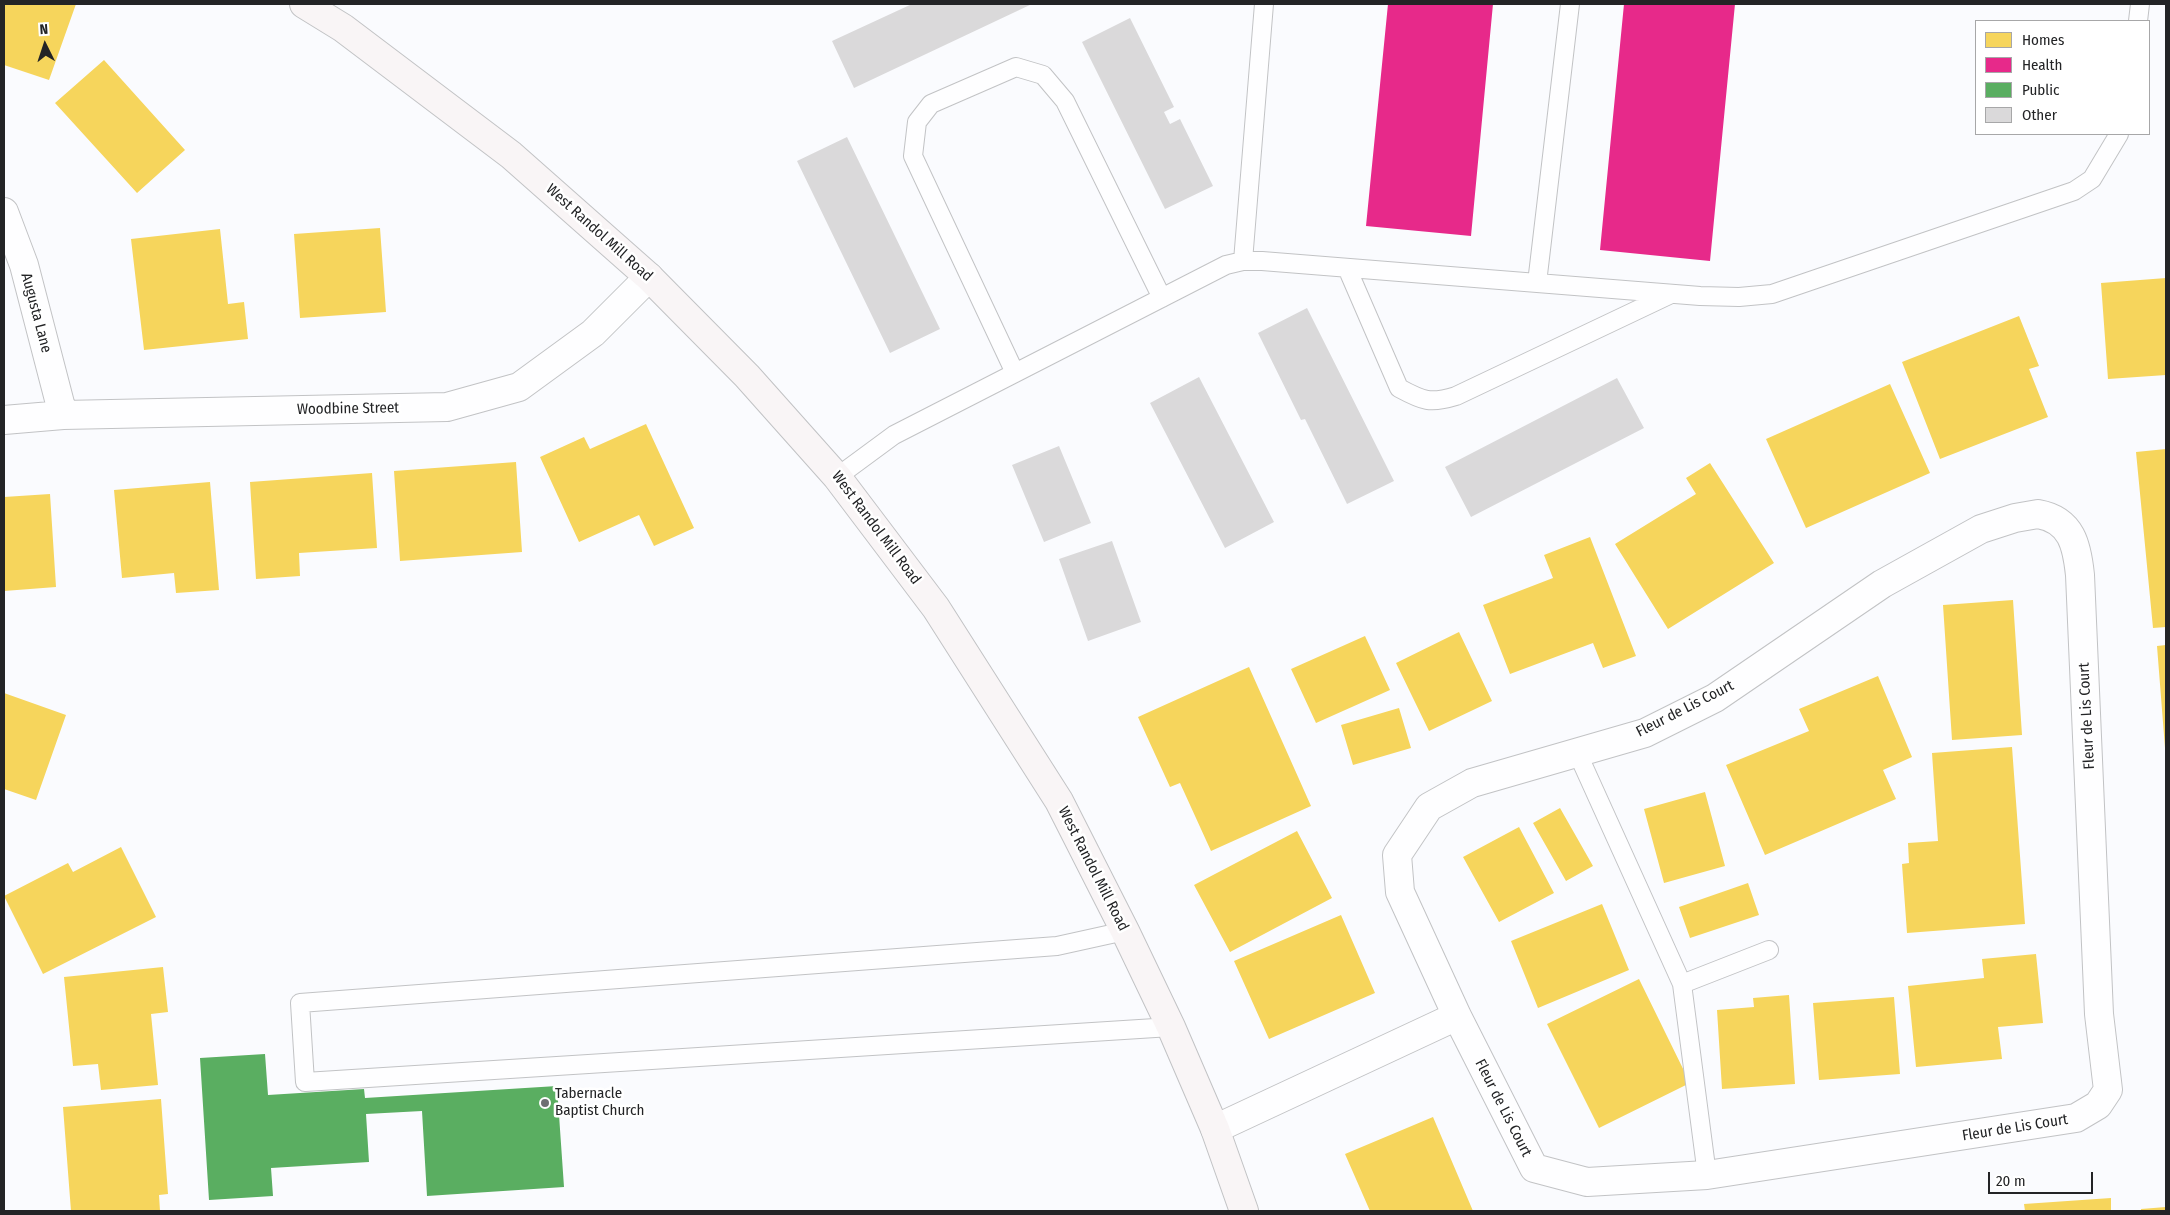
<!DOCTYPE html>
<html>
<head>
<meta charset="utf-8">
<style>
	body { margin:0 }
	#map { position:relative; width:2170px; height:1215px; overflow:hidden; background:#fafbfe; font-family:"Fira Sans Condensed",sans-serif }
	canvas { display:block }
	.frame { position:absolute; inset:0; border:5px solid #232426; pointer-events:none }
	.legend { position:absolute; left:1975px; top:20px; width:175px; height:115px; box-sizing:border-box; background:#fff; border:1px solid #a7a7a8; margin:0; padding:6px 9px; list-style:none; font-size:15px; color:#232426 }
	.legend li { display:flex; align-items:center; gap:10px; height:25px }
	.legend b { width:25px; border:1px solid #a7a7a8 }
	.north { position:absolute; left:20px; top:20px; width:50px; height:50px; -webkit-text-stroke:4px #fff; paint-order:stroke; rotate:356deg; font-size:14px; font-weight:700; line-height:20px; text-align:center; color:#232426 }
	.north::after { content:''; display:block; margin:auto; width:18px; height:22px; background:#232426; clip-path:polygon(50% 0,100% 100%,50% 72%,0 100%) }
	.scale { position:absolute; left:1988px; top:1172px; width:105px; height:22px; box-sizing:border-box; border:2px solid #232426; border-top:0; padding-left:6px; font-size:15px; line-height:18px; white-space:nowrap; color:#232426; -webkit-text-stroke:4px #fff; paint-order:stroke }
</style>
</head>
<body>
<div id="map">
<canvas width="2170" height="1215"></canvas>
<div class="frame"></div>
<ul class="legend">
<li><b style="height:14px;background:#f6d55c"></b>Homes</li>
<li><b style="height:14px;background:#e7298a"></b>Health</li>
<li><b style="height:14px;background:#5aae61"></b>Public</li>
<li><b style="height:14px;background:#dad9da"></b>Other</li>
</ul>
<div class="north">N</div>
<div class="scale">20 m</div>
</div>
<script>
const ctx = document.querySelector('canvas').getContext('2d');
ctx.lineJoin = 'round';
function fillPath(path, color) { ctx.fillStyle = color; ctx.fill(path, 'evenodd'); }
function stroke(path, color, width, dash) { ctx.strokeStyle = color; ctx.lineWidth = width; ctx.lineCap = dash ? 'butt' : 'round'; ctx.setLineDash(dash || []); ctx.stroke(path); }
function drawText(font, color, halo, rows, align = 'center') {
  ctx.font = font + ' "Fira Sans Condensed",sans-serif'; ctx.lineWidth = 5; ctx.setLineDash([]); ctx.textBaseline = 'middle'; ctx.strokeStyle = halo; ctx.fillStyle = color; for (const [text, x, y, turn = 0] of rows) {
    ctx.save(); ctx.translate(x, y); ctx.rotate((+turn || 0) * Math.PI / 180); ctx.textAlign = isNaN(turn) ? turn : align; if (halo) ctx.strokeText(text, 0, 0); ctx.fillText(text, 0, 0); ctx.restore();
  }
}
fillPath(new Path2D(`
	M4 4H76L49 80 4 65Z
	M104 60 185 150 137 193 55 103Z
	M380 228 386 312 300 318 294 234Z
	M220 229 228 304 244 302 248 339 144 350 131 239Z
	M2166 278V375L2108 379 2101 283Z
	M2019 316 2039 366 2029 369 2048 417 1940 459 1902 362Z
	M1890 384 1930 473 1806 528 1766 439Z
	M646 424 694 528 654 546 639 515 579 542 540 457 584 437 590 449Z
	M2166 449V627L2153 628 2136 452Z
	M516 462 522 552 400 561 394 471Z
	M1710 463 1774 563 1668 629 1615 544 1696 494 1686 478Z
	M372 473 377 548 299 553 300 576 256 579 250 482Z
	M210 482 219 590 176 593 174 573 122 578 114 490Z
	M50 494 56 587 4 591V497Z
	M1590 537 1636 656 1603 668 1593 643 1510 674 1483 605 1553 578 1544 555Z
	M2013 600 2022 735 1952 740 1943 605Z
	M1459 632 1492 701 1429 731 1396 663Z
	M1365 636 1390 690 1316 723 1291 669Z
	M2166 645V748H2165L2157 646Z
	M1249 667 1311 806 1211 851 1180 783 1170 787 1138 717Z
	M1878 676 1912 757 1883 770 1896 799 1765 855 1726 765 1809 731 1799 709Z
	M4 693 66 715 36 800 4 789Z
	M1399 708 1411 748 1353 765 1341 725Z
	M2012 747 2025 924 1907 933 1902 864 1909 863 1908 843 1938 841 1932 753Z
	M1705 792 1725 866 1664 883 1644 809Z
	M1560 808 1593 866 1566 881 1533 823Z
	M1519 827 1554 893 1499 922 1463 857Z
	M1297 831 1332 898 1230 952 1194 885Z
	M121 847 156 917 43 974 4 896 68 863 73 872Z
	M1748 883 1759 915 1690 938 1679 907Z
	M1602 904 1629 970 1538 1008 1511 941Z
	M1341 915 1375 993 1269 1039 1234 961Z
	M2036 954 2043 1023 1998 1027 2002 1059 1916 1067 1908 986 1984 978 1982 959Z
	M163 967 168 1012 151 1014 158 1085 101 1090 98 1064 73 1066 64 977Z
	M1639 979 1690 1083 1599 1128 1547 1024Z
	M1789 995 1795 1084 1722 1089 1717 1010 1754 1007 1753 998Z
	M1894 997 1900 1074 1819 1080 1813 1003Z
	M161 1099 168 1194 159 1195 160 1211H71L63 1107Z
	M1433 1117 1473 1211H1370L1345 1154Z
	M2111 1198V1211H2025L2024 1204Z
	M2166 1207V1211H2141V1209Z`), '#f6d55c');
fillPath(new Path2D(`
	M1388 4H1493L1471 236 1366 226Z
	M1624 4H1735L1710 261 1600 250Z`), '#e7298a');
fillPath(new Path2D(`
	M265 1054 268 1095 364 1089 365 1098 557 1086 564 1187 427 1196 422 1111 366 1114 369 1162 271 1168 273 1196 209 1200 200 1058Z`), '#5aae61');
fillPath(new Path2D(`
	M912 4H1032L854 88 832 41Z
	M1130 18 1174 107 1164 112 1170 124 1180 119 1213 186 1165 209 1082 42Z
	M847 137 940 329 890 353 797 161Z
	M1307 308 1394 481 1347 504 1305 419 1301 420 1258 333Z
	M1199 377 1274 522 1225 548 1150 403Z
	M1617 378 1644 428 1471 517 1445 467Z
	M1059 446 1091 523 1044 542 1012 465Z
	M1112 541 1141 622 1088 641 1059 559Z`), '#dad9da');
const lane = new Path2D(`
	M2138 21 2140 4
	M1243 261 1264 4
	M1347 268 1399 388C1423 401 1430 404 1456 396L1671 294
	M1537 283 1570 4
	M1015 373 913 156 917 122 931 104 1016 67 1043 75 1065 101 1162 298
	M837 477 894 435 1226 265 1243 261H1262L1700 296 1739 297 1772 294 2074 191 2092 179 2119 134
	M1577 752 1682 984 1707 1175
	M1125 931 1057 946 300 1003 305 1082 1171 1027
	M1682 984 1769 950`);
const street = new Path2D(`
	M4 212 24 265 63 415
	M4 420 63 415 447 407 519 387 593 333 649 277
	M2038 514C2072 520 2077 546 2080 575L2099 1014 2108 1090 2098 1105 2076 1118 1707 1175 1587 1182 1534 1168 1457 1016 1400 892 1397 855 1429 807 1472 783 1645 733 1715 698 1882 584 1981 529 2015 518Z
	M1215 1129 1457 1016`);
const secondary = new Path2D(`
	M304 4 343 28 511 155 649 277 747 376 837 477 936 608 1059 801 1125 931 1171 1027 1215 1129 1244 1211`);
stroke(lane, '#c2c3c5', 20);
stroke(street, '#c2c3c5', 30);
stroke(secondary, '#c2c3c5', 30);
stroke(lane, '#fefeff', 18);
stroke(street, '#fefeff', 28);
stroke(secondary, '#f9f5f6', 28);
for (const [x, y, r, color] of [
	[545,1103,5,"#6e6f72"]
]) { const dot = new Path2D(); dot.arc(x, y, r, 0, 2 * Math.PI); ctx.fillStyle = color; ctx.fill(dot); stroke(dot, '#fff', 2); }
drawText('15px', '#232426', '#fff', [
	["West Randol Mill Road",599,233,42],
	["Augusta Lane",36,313,75],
	["Woodbine Street",348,409,-1],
	["West Randol Mill Road",876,528,53],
	["Fleur de Lis Court",1685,709,-27],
	["Fleur de Lis Court",2087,716,-93],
	["West Randol Mill Road",1093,869,63],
	["Fleur de Lis Court",1503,1108,63],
	["Fleur de Lis Court",2015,1128,-9]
]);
drawText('15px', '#232426', '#fff', [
	["Tabernacle",555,1094],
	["Baptist Church",555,1111]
], 'left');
</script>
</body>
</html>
